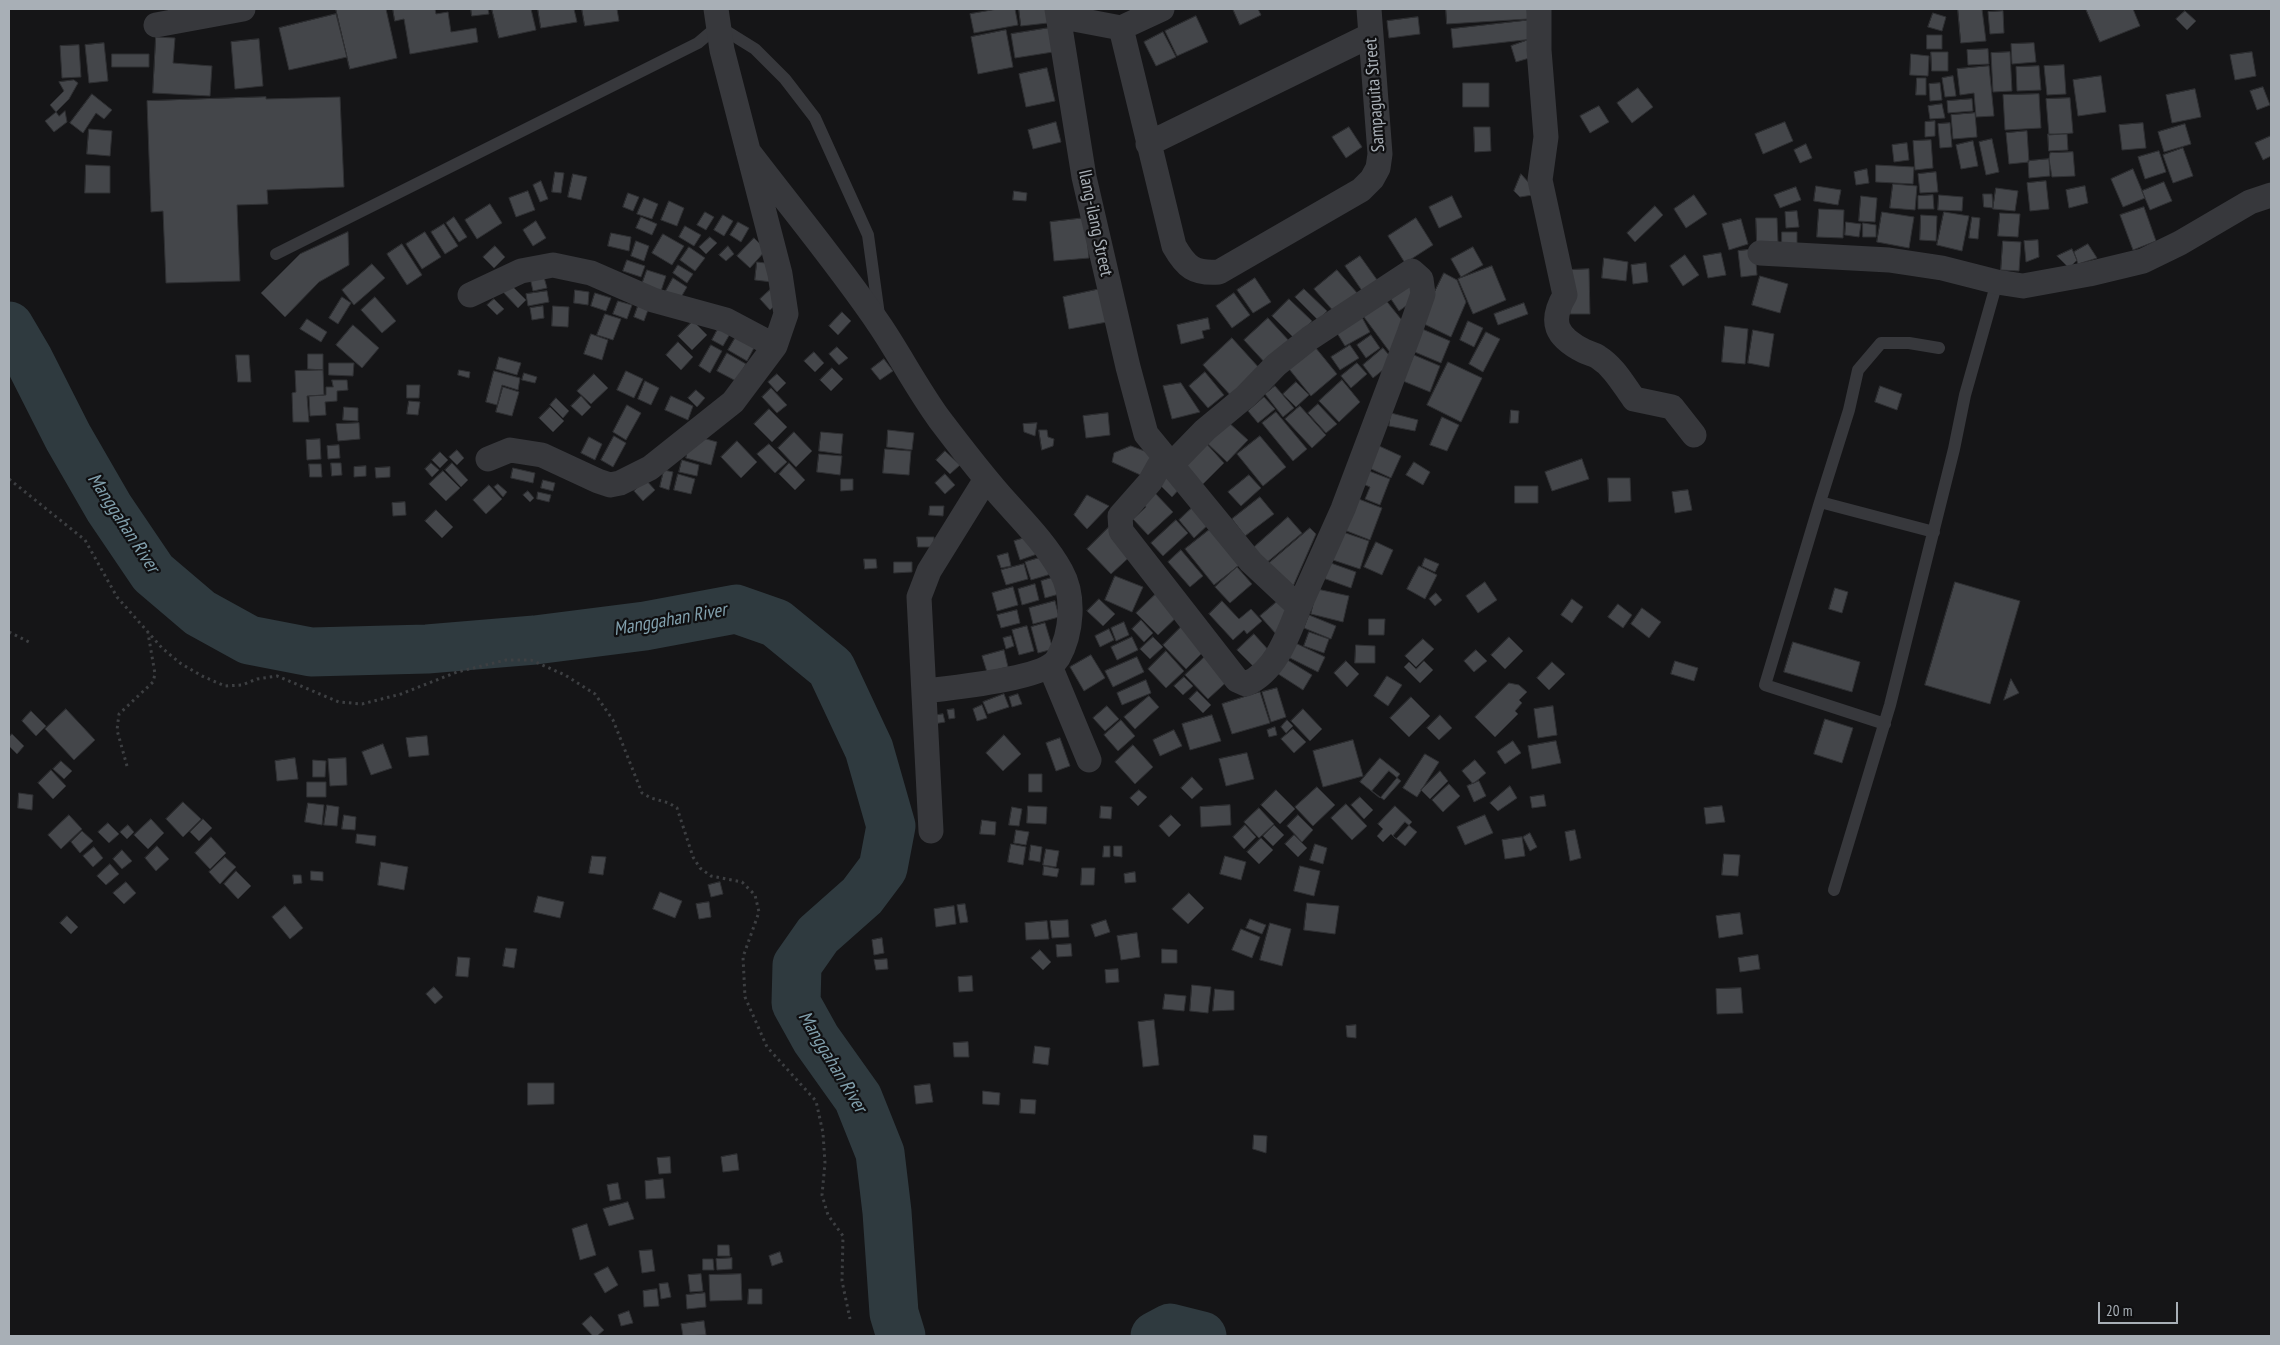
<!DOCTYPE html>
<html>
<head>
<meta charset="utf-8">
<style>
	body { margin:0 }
	#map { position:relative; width:2280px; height:1345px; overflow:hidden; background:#151517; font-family:"PT Sans Narrow",sans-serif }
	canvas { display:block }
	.frame { position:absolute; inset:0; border:10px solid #a8afb6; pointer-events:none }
	.scale { position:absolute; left:2098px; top:1302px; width:80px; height:22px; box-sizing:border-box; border:2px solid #a8afb6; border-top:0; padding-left:6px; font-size:15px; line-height:18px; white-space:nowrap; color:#a8afb6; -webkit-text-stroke:4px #101012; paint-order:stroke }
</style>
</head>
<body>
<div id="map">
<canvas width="2280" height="1345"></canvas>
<div class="frame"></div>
<div class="scale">20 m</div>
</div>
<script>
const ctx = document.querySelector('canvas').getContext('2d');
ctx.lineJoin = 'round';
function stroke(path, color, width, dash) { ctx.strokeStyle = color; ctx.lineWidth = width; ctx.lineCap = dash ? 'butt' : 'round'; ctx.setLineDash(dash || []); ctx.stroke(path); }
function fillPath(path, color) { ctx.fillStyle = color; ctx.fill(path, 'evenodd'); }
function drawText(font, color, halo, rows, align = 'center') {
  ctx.font = font + ' "PT Sans Narrow",sans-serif'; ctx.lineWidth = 4.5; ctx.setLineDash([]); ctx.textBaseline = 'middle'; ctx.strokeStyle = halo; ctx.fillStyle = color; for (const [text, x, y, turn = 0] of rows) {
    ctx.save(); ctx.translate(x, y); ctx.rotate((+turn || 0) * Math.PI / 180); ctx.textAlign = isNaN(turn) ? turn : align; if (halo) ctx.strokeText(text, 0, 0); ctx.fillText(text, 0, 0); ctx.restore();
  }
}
stroke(new Path2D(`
	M9 326 29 360 68 437 109 508 153 573 200 613 249 640 311 652 427 649 535 640 645 626 736 609 776 623 831 668 869 749 891 826 883 868 862 896 818 935 797 965 796 1003 816 1039 858 1098 880 1153 887 1212 894 1313 901 1336
	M1155 1336 1170 1328 1202 1336`), '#2f3a3f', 49);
const building = new Path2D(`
	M336 9H386L397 58 350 69Z
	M393 9H435L436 14 448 12 451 32 476 28 478 42 410 54 404 19 395 21Z
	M471 9H488L489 14 472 16Z
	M492 9H531L536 30 499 38Z
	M538 9H574L577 22 541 28Z
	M582 9H617L619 21 585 26Z
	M998 9H1015L1018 25 974 33 970 14Z
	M1019 9H1047L1048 23 1021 26Z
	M1233 9H1258L1261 15 1240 25Z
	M1446 9H1527L1528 19 1447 24Z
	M1958 9H1982L1986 41 1961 43Z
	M2086 9H2133L2140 26 2100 42Z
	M2003 11 2004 33 1990 34 1988 12Z
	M2185 11 2196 21 2187 30 2176 19Z
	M1933 13 1946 17 1942 31 1928 27Z
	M336 14 347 57 289 70 279 28Z
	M1196 16 1208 42 1177 56 1165 31Z
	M1418 17 1420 34 1389 38 1387 21Z
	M1531 20 1533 39 1453 48 1451 29Z
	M1049 28 1053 52 1015 58 1011 34Z
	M1006 30 1013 67 978 74 971 37Z
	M1163 32 1176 57 1156 66 1144 42Z
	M1927 35H1942V49H1927Z
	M156 37 175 38 173 63 212 66 210 96 153 93Z
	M259 39 263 86 235 89 231 42Z
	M1531 39 1536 56 1516 62 1511 46Z
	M104 43 108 81 89 83 85 45Z
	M2034 43 2036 62 2012 64 2011 44Z
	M79 45 81 77 62 78 60 46Z
	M1988 49 1989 64 1968 65 1967 50Z
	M1931 52H1948V71H1932Z
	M2010 52 2012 91 1993 92 1991 53Z
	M2252 52 2256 76 2235 80 2230 55Z
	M112 54H149V67H112Z
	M1911 54 1929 56 1928 76 1910 75Z
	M2064 65 2066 94 2047 95 2044 66Z
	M1989 66 1994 116 1976 117 1974 93 1960 95 1957 69Z
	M2039 66 2041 90 2017 91 2016 67Z
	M1047 68 1055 101 1026 107 1019 74Z
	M1953 76 1956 96 1945 97 1942 78Z
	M2101 76 2106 112 2078 116 2073 80Z
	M1917 78H1926V95H1916Z
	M74 80 78 83 69 99 56 112 50 105 64 91 59 82Z
	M1463 83H1489V107H1463Z
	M1940 83 1942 100 1930 101 1929 84Z
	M2263 87 2270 105 2257 110 2250 91Z
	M1638 88 1653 107 1632 123 1617 103Z
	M2195 89 2201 117 2172 123 2166 95Z
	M92 94 112 110 104 119 96 113 83 133 70 123Z
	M2039 94 2041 128 2005 130 2003 95Z
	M266 97V99L340 97 344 187 267 190 268 204 237 205 240 281 166 283 163 211 151 212 147 101Z
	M2070 98 2073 133 2049 135 2046 99Z
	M1972 99 1973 111 1948 113 1947 101Z
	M1942 104 1945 118 1930 119 1928 106Z
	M1599 106 1609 122 1590 133 1580 116Z
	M65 111 67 122 54 132 45 121 56 112 59 116Z
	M1975 113 1977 137 1953 139 1951 115Z
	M1935 121V136L1925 137V122Z
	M1056 122 1061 142 1033 149 1028 130Z
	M1785 122 1793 141 1763 154 1755 134Z
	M1950 123 1952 147 1940 148 1938 124Z
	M2143 123 2146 148 2122 150 2119 125Z
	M2185 124 2191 144 2164 152 2158 132Z
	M1349 127 1362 147 1346 158 1332 137Z
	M1474 127H1490L1491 151 1475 152Z
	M89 129 112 131 110 156 87 154Z
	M2027 131 2029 162 2009 164 2006 133Z
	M2048 134H2067L2068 150 2049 151Z
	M2271 136V156L2263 160 2255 143Z
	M1992 139 1999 172 1986 175 1979 142Z
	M1931 140 1933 168 1915 170 1913 141Z
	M1973 141 1978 166 1961 169 1956 145Z
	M1907 143 1909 160 1894 162 1892 145Z
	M1806 144 1812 158 1800 163 1794 150Z
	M2183 148 2193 176 2173 183 2163 155Z
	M2159 151 2166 172 2145 179 2138 157Z
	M2073 152 2075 176 2052 177 2049 159 2050 153Z
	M2049 159 2050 176 2029 178 2028 161Z
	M86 165 110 166V193H85Z
	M1876 165 1914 167 1913 184 1876 182Z
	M1867 169 1869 183 1856 185 1854 172Z
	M2133 169 2145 198 2123 207 2111 179Z
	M555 172 564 173 561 193 552 192Z
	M1936 172 1938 192 1920 193 1918 174Z
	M573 174 587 177 581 200 568 197Z
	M1521 174 1539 194 1520 197 1514 191Z
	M541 181 548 199 540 202 533 185Z
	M2046 181 2049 209 2030 211 2027 183Z
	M2164 182 2172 201 2150 210 2142 191Z
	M1893 184 1917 186 1915 210 1890 208Z
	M1816 186 1841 190 1838 205 1814 201Z
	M2085 186 2088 203 2069 208 2066 190Z
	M1796 187 1801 200 1780 208 1774 195Z
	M1996 188 2018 191 2015 211 1993 209Z
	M528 191 535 210 516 217 509 198Z
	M1014 191 1027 193 1026 201 1013 200Z
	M628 193 639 197 633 211 623 207Z
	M1983 194H1992L1993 208 1984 207Z
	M1694 195 1707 214 1686 228 1674 209Z
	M1933 195 1934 209H1918V196Z
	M1939 195 1963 197 1962 211 1938 210Z
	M1452 196 1462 217 1439 228 1429 207Z
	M1861 196 1877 198 1875 222 1859 221Z
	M644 198 658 204 652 219 637 214Z
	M669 201 684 208 677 226 661 220Z
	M490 204 502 223 477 239 465 220Z
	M1655 206 1663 215 1635 242 1627 233Z
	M2144 207 2156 241 2133 250 2120 215Z
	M1819 209 1844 210 1843 238 1817 237Z
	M1797 211 1799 227 1786 228 1785 212Z
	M705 212 714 217 706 230 697 225Z
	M1882 212 1914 217 1909 248 1877 242Z
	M1944 212 1969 216 1962 251 1937 245Z
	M2000 213 2020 214 2018 237 1998 236Z
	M723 215 733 221 724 236 714 230Z
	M1921 215 1937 216 1936 241 1920 240Z
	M454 217 467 237 459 242 446 223Z
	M641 217 657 224 652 235 636 228Z
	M1972 217 1980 218 1978 239 1969 238Z
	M1085 218 1089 258 1054 261 1050 222Z
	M1416 218 1433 245 1405 263 1388 236Z
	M1756 218H1777L1778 242 1757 243Z
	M1741 219 1748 244 1729 250 1722 224Z
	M536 221 546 238 533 246 523 230Z
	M738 222 749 228 741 242 730 235Z
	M1846 222 1861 224 1859 237 1845 235Z
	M1863 223 1876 225V237H1863Z
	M444 224 458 246 445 254 431 232Z
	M685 226 701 235 694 246 679 237Z
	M348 232 349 265 319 282 285 317 261 293 300 254Z
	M425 232 441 257 422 269 406 244Z
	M1782 232H1797V247L1782 246Z
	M611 233 631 237 629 251 608 246Z
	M663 234 684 246 672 265 652 253Z
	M710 237 717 243 706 254 699 247Z
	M754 238 766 250 750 268 737 256Z
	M2038 240 2039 257 2026 262 2024 241Z
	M636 241 649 246 644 261 631 256Z
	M2003 241 2021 242 2019 271 2001 270Z
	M402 244 422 275 407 285 387 254Z
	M2088 244 2097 258 2078 264 2074 252Z
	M495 246 505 257 494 268 483 257Z
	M728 246 734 254 726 261 719 255Z
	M689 247 705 258 695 271 680 260Z
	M1473 247 1483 265 1461 277 1451 259Z
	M1755 249 1757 275 1741 277 1738 251Z
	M2072 249 2077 260 2069 268 2057 256Z
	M1721 253 1726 275 1708 278 1703 256Z
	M1685 255 1699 275 1683 286 1670 266Z
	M1360 256 1380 284 1365 295 1345 266Z
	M1604 258 1628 262 1626 281 1602 278Z
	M627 260 645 266 641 277 623 271Z
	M757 262 774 264 772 282 755 280Z
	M1646 263 1648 282 1633 284 1631 265Z
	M372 264 385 278 354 305 342 290Z
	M678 265 693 274 687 283 673 273Z
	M1492 266 1506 300 1473 314 1458 279Z
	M1589 269 1590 314H1570L1569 270Z
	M542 270 547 288 533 291 529 273Z
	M647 270 666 276 661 291 642 284Z
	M1337 270 1358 294 1335 313 1314 289Z
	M1444 273 1457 280 1466 302 1451 337 1420 322Z
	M1760 276 1788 284 1780 313 1752 305Z
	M673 278 687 287 677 304 663 296Z
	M1255 278 1271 302 1253 313 1237 290Z
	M1409 278 1420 296 1399 311 1387 293Z
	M511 285 526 300 518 308 503 292Z
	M771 289 781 300 770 310 760 299Z
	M1100 289 1107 322 1069 329 1063 297Z
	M1304 289 1327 311 1318 320 1295 297Z
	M575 290 589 292 588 305 574 303Z
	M547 291 549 302 528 306 526 294Z
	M595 293 611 298 606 311 591 306Z
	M1234 293 1250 315 1232 328 1216 306Z
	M1380 293 1409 329 1392 355 1358 309Z
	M342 297 351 303 338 324 329 318Z
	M375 297 396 321 382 333 361 310Z
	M494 299 504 309 497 315 487 305Z
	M1289 299 1312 321 1295 339 1272 316Z
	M618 301 632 305 627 319 613 314Z
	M1524 303 1528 314 1498 325 1494 314Z
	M543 306 544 318 532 320 530 308Z
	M553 306 569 307 568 327 552 326Z
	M638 306 648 310 644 321 634 317Z
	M1358 310 1370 332 1345 346 1332 325Z
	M842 312 851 321 838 335 829 326Z
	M605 314 621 319 613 340 597 335Z
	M1208 318 1210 329 1202 331 1204 338 1181 344 1177 325Z
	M1268 318 1291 343 1267 365 1244 340Z
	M307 319 327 332 321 342 300 329Z
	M693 321 707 335 692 350 678 336Z
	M1468 321 1483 328 1474 347 1460 340Z
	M353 325 379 348 362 368 336 345Z
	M720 325 731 332 723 346 712 340Z
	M1725 326 1748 329 1745 364 1722 362Z
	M1420 328 1450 341 1441 363 1410 350Z
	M1753 330 1774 334 1769 367 1748 363Z
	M1486 332 1500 339 1483 372 1469 364Z
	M591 334 608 340 602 360 584 354Z
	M737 335 755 346 747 361 728 350Z
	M1371 335 1380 348 1366 358 1357 345Z
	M1232 338 1261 370 1232 397 1203 365Z
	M678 342 693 357 681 370 666 355Z
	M1311 342 1337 374 1311 396 1285 364Z
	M711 345 722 351 710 373 699 366Z
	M1350 345 1359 358 1340 370 1331 357Z
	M837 347 848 358 839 365 829 354Z
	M1383 348 1394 361 1373 378 1363 365Z
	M814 352 824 363 815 372 804 361Z
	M727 353 746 364 736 381 717 371Z
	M308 354H323V370L308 369Z
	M236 355H249L251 382H238Z
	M1414 355 1440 366 1430 392 1403 381Z
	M499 357 521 363 517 375 496 369Z
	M884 359 893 371 880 380 871 369Z
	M1448 362 1482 378 1461 422 1427 405Z
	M329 363H354L353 376 329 375Z
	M1357 363 1367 374 1351 388 1341 376Z
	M832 368 843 379 831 391 820 380Z
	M323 370 324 395 307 396 309 422H293L292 393 296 392 295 371Z
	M459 370 470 372 469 378 458 375Z
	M494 371 520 378 518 390 502 385 497 405 486 402Z
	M626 371 643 379 634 398 617 390Z
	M1205 372 1224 395 1208 408 1189 386Z
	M524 373 537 377 535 383 522 380Z
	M594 374 608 388 591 404 577 391Z
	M777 374 786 383 777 392 768 382Z
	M332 380H347L348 390 337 391V401L325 402 326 415 310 416 309 396 326 395V387H333Z
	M1342 380 1360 402 1339 422 1319 401Z
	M645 381 659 388 651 405 638 399Z
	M1296 382 1309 395 1296 407 1283 394Z
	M1181 383 1200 412 1172 419 1163 386Z
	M407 385H420L419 398H407Z
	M1275 386 1294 408 1283 417 1265 394Z
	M1880 386 1902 394 1897 410 1875 402Z
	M503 387 519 392 512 416 496 412Z
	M771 388 787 405 777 413 762 397Z
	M696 390 705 398 697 407 688 398Z
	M581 396 591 407 582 416 571 406Z
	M671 396 693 406 688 420 665 410Z
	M1264 397 1275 409 1258 423 1248 411Z
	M556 398 569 411 563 418 550 405Z
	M409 401 420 402 418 415 407 414Z
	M1318 404 1337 424 1326 433 1308 413Z
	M627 405 641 413 626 440 613 432Z
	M1300 406 1326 435 1312 448 1285 419Z
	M344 407 358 408V421L343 420Z
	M550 407 564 421 553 432 539 418Z
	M769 409 787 427 772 442 754 424Z
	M1511 410 1519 411 1518 423H1510Z
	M1276 412 1307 449 1293 461 1262 423Z
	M1108 413 1110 435 1086 438 1083 416Z
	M1391 413 1418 420 1415 431 1389 426Z
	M1442 417 1459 425 1447 451 1430 445Z
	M1227 421 1248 440 1227 462 1206 442Z
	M359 423 360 439 338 441 336 424Z
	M1037 423 1035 436 1024 432 1023 424Z
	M888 430 914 433 912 450 887 447Z
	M1039 430H1047L1048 437 1054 439 1053 446 1042 450Z
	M794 432 812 451 796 467 778 448Z
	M821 432 843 434 841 454 819 451Z
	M692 435 717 442 711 465 686 458Z
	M614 436 626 443 613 467 601 460Z
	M1260 436 1286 467 1263 486 1237 454Z
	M589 437 602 444 595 460 581 453Z
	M320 439 321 459 307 460 306 440Z
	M737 441 757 462 741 478 721 457Z
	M1205 442 1224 463 1202 485 1182 465Z
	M769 444 787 462 775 473 757 454Z
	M339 445 340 458 328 459 327 446Z
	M1377 445 1401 456 1391 478 1367 467Z
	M1131 446 1158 456 1147 478 1112 462 1114 453Z
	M885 449 911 451 909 475 883 473Z
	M457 450 464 458 457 465 449 457Z
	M945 451 960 465 950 474 936 460Z
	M440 452 448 460 440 468 432 460Z
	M819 454 842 456 840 475 817 472Z
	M1582 459 1589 479 1552 491 1545 472Z
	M682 460 699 465 697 476 679 472Z
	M1414 462 1430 472 1423 485 1406 475Z
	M331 463H341L342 475 332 476Z
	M431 463 439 470 432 477 425 469Z
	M452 463 468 480 461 487 445 470Z
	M789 463 805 480 795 490 779 474Z
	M309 464H321L322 477H310Z
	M366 466V476L354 477V467Z
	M390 467V477L376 478 375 468Z
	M513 468 535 473 533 483 511 478Z
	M664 470 673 472 669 490 660 487Z
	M443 471 460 488 446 501 429 484Z
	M1369 471 1390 479 1380 505 1365 499 1370 487 1363 484Z
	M1168 472 1182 486 1172 497 1158 483Z
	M678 474 695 479 691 494 674 490Z
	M945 474 955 485 945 494 935 483Z
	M1249 475 1261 488 1241 506 1228 492Z
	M1608 478H1630L1631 501 1609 502Z
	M841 479H853V490L841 491Z
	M543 480 555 483 553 491 541 488Z
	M646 480 655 490 643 501 634 491Z
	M498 484 507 492 503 497 494 487Z
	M489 485 502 499 486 514 473 500Z
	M1515 486H1538V503H1515Z
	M1688 490 1692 510 1675 513 1672 492Z
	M528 491 534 498 530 502 523 495Z
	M538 492 551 495 549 502 537 499Z
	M1154 492 1173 512 1148 535 1133 519 1146 507 1143 503Z
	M1087 495 1109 506 1087 529 1074 515Z
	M1351 496 1382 508 1370 540 1339 528Z
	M1260 497 1274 514 1245 536 1232 519Z
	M405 502 406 515 393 516 392 503Z
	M930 506H944L943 516 929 515Z
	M1194 506 1210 523 1194 538 1179 520Z
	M436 510 453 527 442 538 425 521Z
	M1288 517 1302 533 1265 564 1252 549Z
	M1176 520 1188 533 1163 556 1151 543Z
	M1110 526 1135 552 1111 574 1087 549Z
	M1214 526 1243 562 1214 585 1185 549Z
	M1310 528 1316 534 1291 591 1268 564Z
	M1337 530 1369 541 1360 569 1327 558Z
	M1035 535 1040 553 1020 560 1014 541Z
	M917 537H934V547H918Z
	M1376 542 1393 550 1382 575 1364 567Z
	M1181 550 1203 576 1190 587 1168 562Z
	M1008 553 1011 566 1001 568 997 556Z
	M1046 556 1051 574 1031 580 1025 562Z
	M1425 558 1439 564 1435 572 1422 566Z
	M864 559H876L877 568 865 569Z
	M894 562H912V572L894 573Z
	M1328 562 1356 572 1351 588 1323 578Z
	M1024 564 1028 579 1006 585 1001 570Z
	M1419 566 1437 575 1425 599 1407 589Z
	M1237 567 1252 584 1230 603 1215 587Z
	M1061 575 1066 592 1045 598 1041 581Z
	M1115 576 1143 587 1132 612 1105 600Z
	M1485 582 1497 600 1478 613 1466 596Z
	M1955 582 2020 601 1990 704 1925 685Z
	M1035 584 1039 600 1022 605 1018 589Z
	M1013 587 1018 605 997 611 992 593Z
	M1835 588 1848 592 1842 613 1829 609Z
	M1161 589 1183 611 1158 635 1136 613Z
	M1317 589 1349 596 1343 622 1311 614Z
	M1436 593 1442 600 1435 606 1429 599Z
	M1099 599 1115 614 1103 626 1087 611Z
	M1572 599 1583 607 1572 623 1561 615Z
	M1279 600 1294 616 1276 634 1260 616Z
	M1055 601 1059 617 1033 624 1029 608Z
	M1222 601 1239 619 1251 609 1262 621 1247 634 1244 630 1233 640 1209 614Z
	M1618 604 1632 615 1623 628 1608 617Z
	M1642 608 1661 622 1649 638 1631 624Z
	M1017 610 1020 623 1001 628 997 615Z
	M1309 615 1336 626 1331 639 1304 628Z
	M1369 619H1385L1384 635H1369Z
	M1141 620 1153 633 1144 642 1132 629Z
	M1124 622 1129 635 1116 641 1111 628Z
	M1186 622 1209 646 1186 669 1163 645Z
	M1045 623 1053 649 1038 653 1031 627Z
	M1027 626 1034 651 1019 655 1012 630Z
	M1109 629 1114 640 1100 647 1095 636Z
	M1309 632 1329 639 1324 653 1304 646Z
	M1254 634 1272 654 1256 669 1237 650Z
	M1011 636 1014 646 1006 649 1003 638Z
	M1132 637 1138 650 1117 660 1111 647Z
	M1153 637 1163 647 1150 659 1140 649Z
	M1509 637 1523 651 1505 669 1491 655Z
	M1423 639 1434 649 1416 667 1405 656Z
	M1291 641 1325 657 1318 672 1284 655Z
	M1793 642 1860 662 1852 692 1784 672Z
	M1356 645 1375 646V663H1355Z
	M1004 650 1008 667 987 672 982 656Z
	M1476 650 1487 661 1474 672 1464 661Z
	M1166 651 1184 671 1166 688 1148 669Z
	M1210 652 1233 676 1208 699 1185 675Z
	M1091 655 1105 678 1084 691 1070 667Z
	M1281 656 1312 675 1303 690 1272 670Z
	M1137 657 1144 672 1113 687 1105 671Z
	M1346 661 1359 674 1347 687 1334 673Z
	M1424 661 1433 670 1420 683 1404 667 1409 662 1416 669Z
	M1675 661 1698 668 1694 681 1671 674Z
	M1552 662 1565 674 1549 690 1537 678Z
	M1387 676 1402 685 1388 706 1374 696Z
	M1184 677 1193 686 1183 695 1174 686Z
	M2011 679 2019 693 2004 700Z
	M1146 680 1151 693 1122 705 1117 693Z
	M1509 683 1519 685 1527 692 1519 700 1522 703 1515 711 1518 714 1495 737 1475 717Z
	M1277 688 1286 717 1271 722 1262 692Z
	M1197 691 1211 705 1203 713 1189 699Z
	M1260 692 1270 723 1232 734 1222 704Z
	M1004 694 1009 707 988 714 983 702Z
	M1018 694 1022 704 1012 707 1009 697Z
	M1149 696 1159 707 1135 729 1124 717Z
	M1411 697 1430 716 1409 737 1390 718Z
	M982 705 987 718 977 721 973 709Z
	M1107 706 1119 719 1105 731 1093 718Z
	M1553 706 1557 735 1538 738 1534 709Z
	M66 709 95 740 74 760 45 729Z
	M954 709 955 718 949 719 947 710Z
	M1303 709 1322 729 1310 741 1291 721Z
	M31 711 46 726 36 736 22 721Z
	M943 714 945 722 928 725 927 717Z
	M1212 715 1221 741 1190 750 1182 724Z
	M1440 715 1452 728 1439 740 1427 728Z
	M1825 719 1853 728 1842 763 1814 754Z
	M1121 720 1135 736 1118 751 1104 735Z
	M1287 720 1293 726 1286 733 1281 727Z
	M1275 727 1277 735 1269 737 1267 730Z
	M1293 729 1306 742 1294 753 1281 739Z
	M1174 730 1182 746 1160 756 1153 740Z
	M12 734 24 746 17 754 9 746V737Z
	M1004 735 1021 754 1003 771 986 753Z
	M427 736 429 755 409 757 406 738Z
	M1060 738 1070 766 1056 771 1046 743Z
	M1353 740 1363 776 1323 787 1313 751Z
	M1513 741 1521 753 1505 764 1497 752Z
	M1556 741 1561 763 1532 769 1528 746Z
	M383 744 392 768 371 775 362 752Z
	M1133 745 1153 767 1135 784 1115 762Z
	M1247 753 1254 779 1226 786 1219 759Z
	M1425 754 1439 762 1417 797 1403 788Z
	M295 758 298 779 277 781 275 761Z
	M346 758 347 785 330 786 328 759Z
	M1380 758 1400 774 1380 798 1360 782Z
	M313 760 326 761 325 777H313Z
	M1475 760 1486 773 1473 784 1462 771Z
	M61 761 72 771 64 779 53 769Z
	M51 770 66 786 53 799 38 783Z
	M1389 771 1401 781 1384 800 1372 791Z
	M1440 771 1448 781 1430 799 1421 790Z
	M1029 774H1042V792H1029Z
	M1192 777 1203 789 1192 799 1181 788Z
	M1479 781 1486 796 1474 802 1467 786Z
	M307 782H326V797H307Z
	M1449 784 1460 796 1443 812 1432 800Z
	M1510 786 1517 798 1498 811 1490 803Z
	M1317 787 1335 805 1313 826 1295 807Z
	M1139 790 1147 797 1138 806 1130 798Z
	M1276 790 1295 809 1280 824 1261 805Z
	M19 793 33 795 32 810 18 808Z
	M1544 795 1546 806 1532 808 1530 797Z
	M1360 797 1373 810 1364 819 1351 805Z
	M183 802 201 819 183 837 166 819Z
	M308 803 324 805 322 825 305 822Z
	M1346 804 1367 826 1352 840 1331 818Z
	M327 805 339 807 337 826 324 825Z
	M1230 805 1231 825 1201 827 1200 807Z
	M1028 806 1047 807 1046 824 1027 823Z
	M1101 806 1112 807 1111 819 1100 818Z
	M1395 806 1412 822 1396 839 1391 834 1383 842 1377 836 1383 829 1378 824Z
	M1722 806 1725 822 1706 824 1704 808Z
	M1012 807 1022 809 1019 826 1009 825Z
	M1259 808 1274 824 1259 838 1244 822Z
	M69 815 82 829 61 849 48 835Z
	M344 815 356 817 355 830 342 829Z
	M1171 815 1181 825 1169 837 1159 826Z
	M1298 815 1313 830 1302 842 1287 826Z
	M1485 815 1493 833 1465 845 1457 827Z
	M151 819 164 833 148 849 134 835Z
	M203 819 212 828 199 841 190 832Z
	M982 820 996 822 995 835 980 834Z
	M1405 822 1417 832 1405 846 1393 836Z
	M108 823 119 834 109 843 98 832Z
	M128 825 134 832 127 839 120 832Z
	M1245 825 1256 837 1244 849 1233 837Z
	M1274 825 1284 835 1273 846 1263 836Z
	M1016 830 1029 832 1026 845 1014 843Z
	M1575 830 1581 858 1570 861 1565 832Z
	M82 831 93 841 80 853 71 842Z
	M1530 833 1537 847 1530 851 1523 837Z
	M357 834 376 836 375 846 356 843Z
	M1294 835 1307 848 1298 857 1285 844Z
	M211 837 226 853 210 869 195 853Z
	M1522 837 1525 856 1505 859 1502 840Z
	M1261 838 1273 850 1259 864 1247 852Z
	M1011 844 1026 847 1023 865 1008 862Z
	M1315 844 1327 848 1323 864 1310 860Z
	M1031 845 1042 847 1040 862 1029 860Z
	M157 846 169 859 156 871 145 858Z
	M1104 846H1110V857H1103Z
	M1114 846H1122V857L1114 856Z
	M94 847 103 858 93 867 83 856Z
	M1046 849 1059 851 1056 867 1043 865Z
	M122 850 132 861 122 869 113 859Z
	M1724 854 1740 855 1738 876 1722 875Z
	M592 856 606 857 603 875 589 873Z
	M1225 856 1246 862 1241 880 1220 874Z
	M225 857 236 867 220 884 209 872Z
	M381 862 408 867 404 890 378 885Z
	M110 864 119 874 106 885 97 876Z
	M1044 866 1059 869 1057 877 1043 875Z
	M1300 866 1320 871 1314 896 1294 891Z
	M1082 868H1095L1094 885H1081Z
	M236 871 251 886 238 899 224 884Z
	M311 871 323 872V881L311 880Z
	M1135 872 1136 882 1125 883 1124 874Z
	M293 875H301L302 883 294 884Z
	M126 882 136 893 124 904 113 893Z
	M720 882 723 894 711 897 708 885Z
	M660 892 682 901 675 918 653 909Z
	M1189 893 1204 908 1188 924 1172 909Z
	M538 896 564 902 560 918 534 912Z
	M709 902 711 917 699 919 696 904Z
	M1307 903 1339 906 1335 934 1304 930Z
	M965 904 968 922 960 923 957 905Z
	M285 906 303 928 290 939 272 917Z
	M954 906 956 924 936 927 934 909Z
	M1740 913 1743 934 1719 938 1716 916Z
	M67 916 78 927 71 934 60 923Z
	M1250 919 1266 925 1262 934 1246 928Z
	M1068 920 1069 937 1052 938 1050 921Z
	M1106 920 1110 932 1095 937 1091 925Z
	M1047 921 1049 939 1026 940 1025 923Z
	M1270 923 1291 929 1282 966 1260 960Z
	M1241 929 1260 937 1252 958 1232 950Z
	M1137 933 1140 957 1121 960 1117 936Z
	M882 938 884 953 874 955 872 940Z
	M1071 944 1072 956 1057 957 1056 945Z
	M506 948 517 949 514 968 503 966Z
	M1162 949 1177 950V963H1162Z
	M1040 950 1051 962 1043 970 1031 958Z
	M1758 955 1760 969 1740 972 1738 958Z
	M458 957 470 958 468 977 456 976Z
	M887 959 888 969 876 970 874 960Z
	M1118 969 1119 982 1106 983 1105 970Z
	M972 976 973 991 959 992 958 977Z
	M1192 985 1211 987 1208 1013 1190 1011Z
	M434 987 443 997 435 1004 426 994Z
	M1741 988 1743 1013 1717 1014 1716 989Z
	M1215 989 1234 991V1010L1213 1011Z
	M1165 994 1186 996 1184 1011 1163 1009Z
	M1154 1020 1159 1065 1143 1067 1138 1022Z
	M1356 1025V1038L1347 1037 1346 1026Z
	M968 1042 969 1057H954L953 1043Z
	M1035 1046 1050 1048 1048 1065 1033 1063Z
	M528 1083H554V1104L528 1105Z
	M930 1084 933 1102 916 1104 914 1086Z
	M983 1091 1000 1093 999 1105 983 1104Z
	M1021 1099 1036 1100 1035 1114 1020 1113Z
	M1254 1135 1267 1136 1266 1153 1253 1149Z
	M737 1154 739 1170 723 1172 721 1157Z
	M670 1157 671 1173 659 1174 657 1158Z
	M663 1179 665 1198 646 1199 645 1181Z
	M618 1183 621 1199 610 1201 607 1185Z
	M628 1202 634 1219 609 1226 603 1209Z
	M587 1224 596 1255 580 1260 572 1229Z
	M718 1245H729L730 1256H718Z
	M652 1250 655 1271 642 1273 639 1251Z
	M780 1252 783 1262 772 1266 769 1256Z
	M732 1258V1269L717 1270 716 1259Z
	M703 1259H713L714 1270H703Z
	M608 1267 618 1285 605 1293 594 1274Z
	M701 1274 703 1291 690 1292 688 1275Z
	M741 1274 742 1300 710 1301 709 1275Z
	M668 1283 671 1297 661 1299 659 1284Z
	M657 1289 659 1306 644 1307 643 1291Z
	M749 1289H762V1304H748Z
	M705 1293 706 1307 687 1309 686 1295Z
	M629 1311 633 1323 621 1326 618 1315Z
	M591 1316 604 1330 597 1336H593L582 1324Z
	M704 1321 706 1335 683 1336 681 1324Z`);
fillPath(building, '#44464a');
stroke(building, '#2f3033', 1);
stroke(new Path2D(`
	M9 479 85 540 117 597 162 648 180 663 202 676 225 686 242 685 257 679 277 676 339 702 362 704 401 694 457 672 506 660H531L565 675 595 694 613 720 642 793 651 798 669 803 677 808 693 857 700 868 711 876 742 882 755 895 759 912 743 957 745 997 767 1047 816 1101 823 1133 825 1163 822 1195 828 1215 843 1236 842 1281 850 1319
	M9 632 31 643
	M127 766 117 730 119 714 153 682 155 674 148 633`), '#3d3f42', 3, [2.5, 4]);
stroke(new Path2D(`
	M276 254 698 43 718 26 755 49 785 79 815 118 868 235 879 315
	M1820 502 1849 410 1858 370 1881 343H1909L1939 348
	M1885 724 1765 685 1820 502 1934 532
	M1834 890 1890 705 1954 449 1965 395 1997 282`), '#37383c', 12);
stroke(new Path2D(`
	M1057 9 1084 177 1128 367 1146 434 1251 562 1299 607 1343 509 1409 334 1423 294 1421 279 1412 271 1310 338 1276 365 1246 396 1205 430 1171 465 1159 466 1150 482 1120 516 1121 531 1237 680 1246 684C1276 671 1288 635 1299 607
	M1539 9V50L1546 137 1540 180 1565 295C1549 322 1556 337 1584 351 1588 353 1594 354 1598 357 1614 367 1623 384 1634 399L1672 407 1694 435
	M1058 16 1121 28 1162 9
	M156 25 243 9
	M1121 28 1174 246C1186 267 1194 274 1219 272L1361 190 1372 179 1378 168 1380 154 1369 9
	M1148 144 1371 35
	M748 151C792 209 840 266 881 327 901 357 918 390 940 420 959 445 978 470 999 494 1020 518 1045 542 1061 571 1075 596 1072 633 1058 658 1046 679 949 688 924 691
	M1760 253 1889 260 1942 268 1997 282 2023 286 2089 274 2143 261 2180 243 2250 202 2271 195
	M470 295 521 271 553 265 591 273 653 300 726 320 775 346
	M488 459 510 450 542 455 598 481 610 485 620 483 650 468 733 402 775 346 786 314 780 274 722 50 716 9
	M1050 666 1089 760
	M931 831 919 597 929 571 986 479`), '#37383c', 25);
drawText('18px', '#a8afb6', '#101012', [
	["Sampaguita Street",1375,95,-94],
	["Ilang-ilang Street",1095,223,78]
]);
drawText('italic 19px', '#82a1ae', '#101012', [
	["Manggahan River",123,523,57],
	["Manggahan River",670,620,-10],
	["Manggahan River",832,1062,59]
]);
</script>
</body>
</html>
